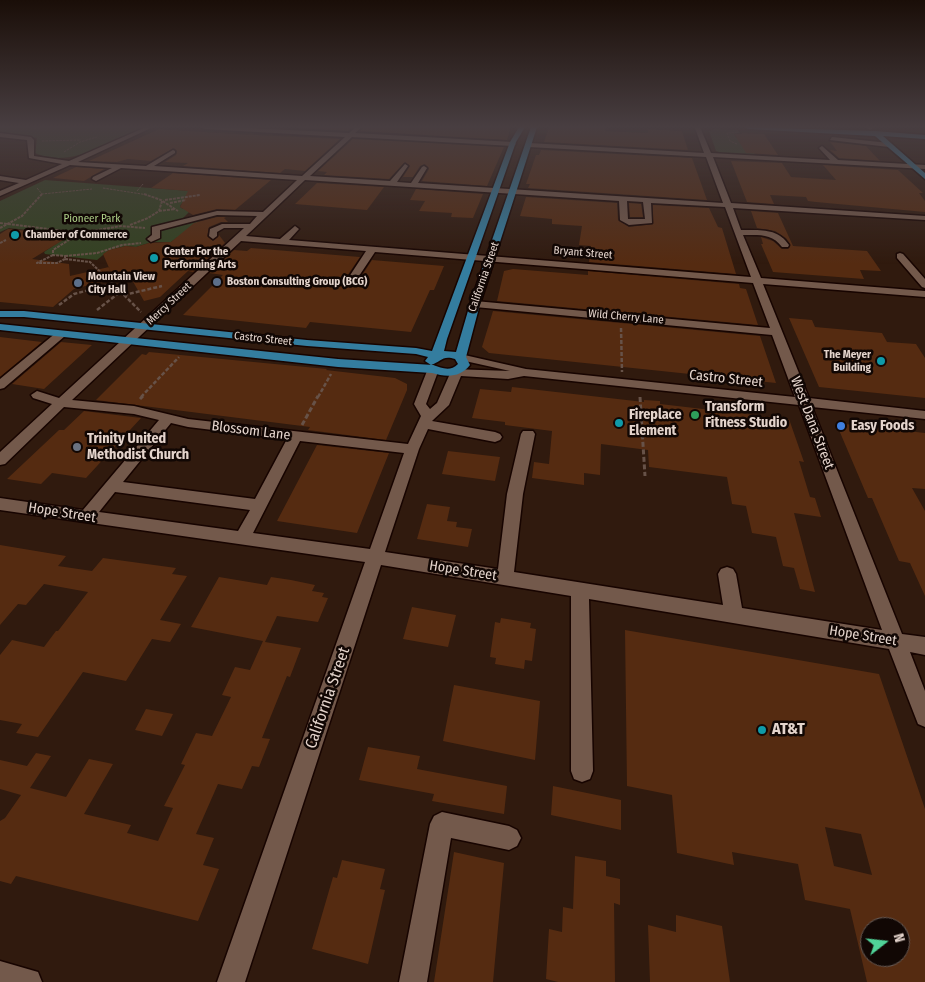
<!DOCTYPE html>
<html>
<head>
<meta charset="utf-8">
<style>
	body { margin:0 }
	#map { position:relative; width:925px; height:982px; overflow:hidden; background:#301a0e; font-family:"Fira Sans Condensed",sans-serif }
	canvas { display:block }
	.north { position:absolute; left:860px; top:917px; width:50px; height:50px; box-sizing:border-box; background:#110704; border:1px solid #655954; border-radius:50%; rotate:74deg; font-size:14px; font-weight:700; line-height:20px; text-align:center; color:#e4d4cc }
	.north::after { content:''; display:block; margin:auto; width:18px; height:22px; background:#50d398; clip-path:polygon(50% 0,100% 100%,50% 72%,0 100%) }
</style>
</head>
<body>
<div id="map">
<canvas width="925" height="982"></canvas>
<div class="north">N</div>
</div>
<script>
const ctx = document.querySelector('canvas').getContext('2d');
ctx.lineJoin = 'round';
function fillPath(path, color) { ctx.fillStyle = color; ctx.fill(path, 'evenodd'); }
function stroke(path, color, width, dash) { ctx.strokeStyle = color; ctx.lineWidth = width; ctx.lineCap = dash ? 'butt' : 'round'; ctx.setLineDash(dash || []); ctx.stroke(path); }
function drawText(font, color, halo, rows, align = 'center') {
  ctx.font = font + ' "Fira Sans Condensed",sans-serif'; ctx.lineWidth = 5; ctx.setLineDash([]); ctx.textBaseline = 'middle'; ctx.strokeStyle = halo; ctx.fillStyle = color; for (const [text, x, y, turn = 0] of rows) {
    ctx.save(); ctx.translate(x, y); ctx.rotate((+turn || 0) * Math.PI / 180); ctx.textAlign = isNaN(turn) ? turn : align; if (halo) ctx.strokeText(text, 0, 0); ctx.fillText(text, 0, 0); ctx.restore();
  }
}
fillPath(new Path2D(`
	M0 127H146C114 140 69 170 35 153L37 138 0 133Z
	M714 129 738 130 740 133 734 134C739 143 749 146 756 155L721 153 716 151 709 131Z
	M45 180 204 192 190 202 181 204 180 207 183 209H192L178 223 181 225 200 221 171 242H152L136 247 126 246 109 250 97 260 45 254 44 252 62 240 34 239 46 232 9 228 0 232V201Z`), '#334221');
fillPath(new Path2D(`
	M299 127H354L348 131 297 128Z
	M364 127H511L507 140 360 131Z
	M549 127H606L605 131 648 133V129L682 131 688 150 544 142Z
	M159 129 236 134 340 139 305 171 285 169 280 173 183 166 188 163 165 162 176 155 177 151 174 148 151 161 128 159 117 162 89 161Z
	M742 133 764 134 778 155 746 153 734 134H742Z
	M353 139 504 147 487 186 422 181 429 169 425 164 420 166 413 177H403L410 166 405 162 389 179 324 175 327 172 318 171Z
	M830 142 866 146 880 161 839 158 830 150 837 151Z
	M541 150 692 158 707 200 528 188 530 184H526L536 155H539Z
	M731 161 782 163 791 177 836 180 823 165 898 170 923 193H919L925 201V212L816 202 808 201 806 197 770 195 774 204 747 202Z
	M76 167 104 169 84 181 53 178Z
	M173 173 271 180 235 210 217 209 193 215 180 207 188 191 151 188Z
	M317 183 384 187 367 210 295 204Z
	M416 189 483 194 473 218 451 217 452 213 419 211 425 201 410 200Z
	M526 197 617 203 618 220 629 227 653 224V205L709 208 718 227 722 228 736 274 589 262 591 246 579 245 582 226 552 224V219L520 216Z
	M629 203 641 204 643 217H630Z
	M751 211 778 213 793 246 867 251 881 271 860 270 864 279 773 272 761 244H763L761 237 773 241 782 249H788L790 244 786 238 775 231 757 228Z
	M217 217H226L224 218 228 222H221L209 227 207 236 213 241 219 235 225 243 193 272 188 271 160 297 144 301 131 278 113 277 103 254 109 250 126 246 136 247 149 243 171 242 194 223Z
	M8 229 53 233 44 238 63 240 32 259 69 264 70 276 109 267 112 279 74 289 53 307 0 302V234Z
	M251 248 360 257 343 282 344 285 351 288 355 286 372 260 444 266 434 290H430L411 332 310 322 306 328 183 315 223 275 209 273 234 250 247 251Z
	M513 269 588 275V271L739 284 740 288 746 289 758 325 497 301 504 271Z
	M493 311 760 336 776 383 489 353 482 347Z
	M789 318 812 320 815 327 882 333 887 342 916 344 925 358V398L819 387Z
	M0 337 42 342 0 377Z
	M61 342 92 345 44 389 12 384Z
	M149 352 327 369 326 370 395 378 407 384V390L386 440 308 430 310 427 96 400 142 354 146 355Z
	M512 387 644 402V400L660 401V404L789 419 804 462 799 461 810 497 815 498 821 517 794 513 815 592 800 589 794 568 783 566 776 537 752 533 746 506 732 504 727 477 649 467 648 450 601 444 600 475 584 473V485L532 478 534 462 549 464 552 431 505 425V422L472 418 480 389 511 392Z
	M84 411 141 418 86 478 52 473 41 484 7 479 59 430H64Z
	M836 423 925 433V489L912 488 925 511V596L910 563 899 561 872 498H868Z
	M317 445 389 453 357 533 277 521Z
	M448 451 500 457 495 481 442 474Z
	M427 504 450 507 447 521 457 522 456 527 472 529 468 547 417 539Z
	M0 545 66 556 58 566 92 571 103 558 176 568 172 574 187 576 160 620 181 624 170 642 152 639 126 681 83 672 38 737 16 733 22 724 0 720V655L12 640 44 647 56 631H58L88 592 44 584 26 605 18 604 0 625Z
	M219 577 267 585 271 577 291 580 315 585 312 591 324 593 322 597 328 598 318 622 277 616 265 642 301 648 290 677 287 676 262 738 270 739 259 767 252 766 242 789 218 784 196 834 214 838 203 865 219 869 198 921 16 876 11 884 0 881V821L5 818 21 795 0 789V760L27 766 36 753 51 756 30 788 66 797 89 759 113 764 84 814 131 825 127 833 158 841 173 808 164 806 185 765 181 764 196 733 212 736 231 697 222 695 235 667 250 670 263 641 191 627Z
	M412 607 456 615 448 647 403 639Z
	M501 618 531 623 530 628 536 629 532 661 525 660 524 669 495 664 496 658 490 657 495 622 500 623Z
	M625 630 879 674 925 809V982H867L850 909 805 900 798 864 732 852 734 865 677 853 672 795 627 786ZM825 827 861 834 872 875 834 866ZM870 927H900V957H870Z
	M454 685 540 701 535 760 443 741Z
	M146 709 173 714 162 736 135 730Z
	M368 747 420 756 417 769 507 786 504 814 432 801 434 794 359 780Z
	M553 786 621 800V830L551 815Z
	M454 852 504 863 493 982H434Z
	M575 856 606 861V876L620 879V905L614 903 615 982H558L546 979 549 929 562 932 563 907 573 909Z
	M342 860 385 869 380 889 385 890 368 964 312 949 333 877 337 878Z
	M676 915 722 926 730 982H650L648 925 676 932Z`), '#552b11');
const minor = new Path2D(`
	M146 127H153L78 162 146 166 173 150 175 151V153L154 166 302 176 345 137 205 129 202 127H231L349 133 356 127H362L355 133 513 142 516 144 513 146 352 137 310 176 390 181 405 164 408 166 397 182 411 183 422 167 424 166 427 168 418 183 723 203 706 157 529 147 526 145 529 143 704 153 695 128 700 127 711 153 830 160 819 148 822 146 838 160 925 165V169L713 157 731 203 925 216V220L733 208 741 230C760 230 778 228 789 245L788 247H782C772 233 758 235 743 235L761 278 925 291V297L763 284 809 398 925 411V419L812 407 902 634 925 637V655L910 652 925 691V727L918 724 889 649 589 599 593 771 590 779 582 782 574 779 571 771V596L381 565 245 982H217L365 562 0 510V498L83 510 159 420 134 414 64 407 5 464 0 465V452L52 404 33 398 31 395 37 391 59 398 244 228H224L217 232V236L213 239 209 236 210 229 222 224H250L257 216 217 215 160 230V238L151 242 147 239 152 235V227L217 211 263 212 297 180 121 168 96 181 92 179 93 177 112 168 70 165 0 196V191L19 183 0 180V176L26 180 62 164 29 158 27 140 0 137V133L31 137 34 140V156L69 161ZM305 180 619 201 620 220 629 225 652 223 651 203 725 207 751 277 289 240 299 229 295 226 280 239 246 236ZM627 201 643 202 645 219H628ZM241 241 366 251 345 283 350 286 353 285 375 252 753 283 770 328 475 301 470 304 475 307 772 335 795 397 526 369 460 354 456 355 454 357 456 359 510 371 452 369 437 403 430 409 426 404 439 369 433 365 429 366 414 404 421 416 408 444 188 419 134 406 72 400ZM461 376 508 379 524 376 799 405 882 630 742 608 736 574 733 569 727 567 721 569 718 574 723 605 514 572 523 494 535 434 533 431H523L521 434 507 494 498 569 385 552 419 449 428 429 495 442 500 440 502 437 500 434 495 432 432 421 449 405ZM171 423 188 427 287 439 255 499 123 482ZM300 441 404 453 370 549 253 533ZM115 492 250 510 238 531 99 512Z
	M866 127H872L873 128 870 130Z
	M832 137 889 143 892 145 889 147 830 140Z
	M900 253 903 254 925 279V288L922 287 897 258V254Z
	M61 331 65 332 67 334 65 336 4 388 0 389V379L57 332Z
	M442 812 509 826 517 830 521 838 517 846 509 850 451 838 427 982H399L430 824 434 816Z
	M0 961 38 972 42 982H0Z`);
const major = new Path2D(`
	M519 127H525L516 142 447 339 444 351 456 352 470 304 531 127H537L480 304 466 357 470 365C460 378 446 377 432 373L338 367 0 330V324L338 359 433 365C442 368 450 372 458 364L455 359C442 355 441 362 431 365L425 361 428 357 416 354 307 346 24 317H0V311H24L307 340 416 348 432 351 510 142Z
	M745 127 875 131 925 135V139L883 136 925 173V179L875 136 748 129Z`);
stroke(minor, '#170400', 3);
stroke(major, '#170400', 3);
stroke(new Path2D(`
	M35 127 33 129 46 127
	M42 141 81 140
	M737 144 730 141 727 133 739 132
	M64 152 80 142 97 137
	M37 188 42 194 92 189
	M103 188 148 195
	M137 191 143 184
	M41 195 42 194
	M197 195H200`), '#675248', 1, [2.5, 1]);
stroke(new Path2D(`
	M144 194 161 200 178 211
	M165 200 200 195
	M170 203 186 200
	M159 211 175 209
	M0 223 80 233 121 226 145 228
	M130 225 148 218 159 211 162 201
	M0 228 22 216 42 194
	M80 233 53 250V255L65 256V259L90 262 112 283
	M0 243 6 240
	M53 255 37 263H57L65 259
	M65 256 97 253 122 245 141 243`), '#675248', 2, [3, 1]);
stroke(new Path2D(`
	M111 282 141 312
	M124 295 162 286
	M59 305 74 294 112 284
	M97 310 120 292
	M621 328 622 372
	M141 397 179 357
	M318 397 331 374`), '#675248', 2.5, [4, 2]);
stroke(new Path2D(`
	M640 397 645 476
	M140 399 143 396
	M302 425 318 396`), '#675248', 3, [5, 2.5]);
fillPath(minor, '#73594b');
fillPath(major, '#347d9f');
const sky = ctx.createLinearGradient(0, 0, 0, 264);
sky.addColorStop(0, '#1a0e08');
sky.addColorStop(0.48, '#483e41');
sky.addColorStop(1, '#483e4100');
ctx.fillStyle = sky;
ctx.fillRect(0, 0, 925, 264);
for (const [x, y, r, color] of [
	[15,235,5,"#0f9aa8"],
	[154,258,5,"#0f9aa8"],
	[217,282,5,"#5c6f8a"],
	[78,283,5,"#5c6f8a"],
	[881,361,5,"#0f9aa8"],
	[695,415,5,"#2e9e5b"],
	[619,423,5,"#0f9aa8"],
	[841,426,5,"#3f7fe0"],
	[77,447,5,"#6b7280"],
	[762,730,5,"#0f9aa8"]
]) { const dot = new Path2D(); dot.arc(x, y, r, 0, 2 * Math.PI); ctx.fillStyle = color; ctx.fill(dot); stroke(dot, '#110704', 2); }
drawText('11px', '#aed088', '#110704', [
	["Pioneer Park",92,219]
]);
drawText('bold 11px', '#e4d4cc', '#110704', [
	["Chamber of Commerce",25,235],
	["Center For the",164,252],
	["Performing Arts",164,265],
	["Mountain View",88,277],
	["City Hall",88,290],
	["Boston Consulting Group (BCG)",227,282],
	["The Meyer",871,355,"right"],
	["Building",871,368,"right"]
], 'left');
drawText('11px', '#e4d4cc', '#110704', [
	["Bryant Street",583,253,5],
	["California Street",484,277,-71],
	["Mercy Street",169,304,-43],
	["Wild Cherry Lane",626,317,5],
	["Castro Street",263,339,6]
]);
drawText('14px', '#e4d4cc', '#110704', [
	["Castro Street",726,379,6],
	["West Dana Street",812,423,69],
	["Blossom Lane",251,431,7],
	["Hope Street",62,513,9],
	["Hope Street",463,571,9],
	["Hope Street",863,636,9]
]);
drawText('bold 14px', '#e4d4cc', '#110704', [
	["Transform",705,407],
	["Fitness Studio",705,423],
	["Fireplace",629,415],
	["Element",629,431],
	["Easy Foods",851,426],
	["Trinity United",87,439],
	["Methodist Church",87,455]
], 'left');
drawText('16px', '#e4d4cc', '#110704', [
	["California Street",328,698,-71]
]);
drawText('bold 16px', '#e4d4cc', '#110704', [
	["AT&T",772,730]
], 'left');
</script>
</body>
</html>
